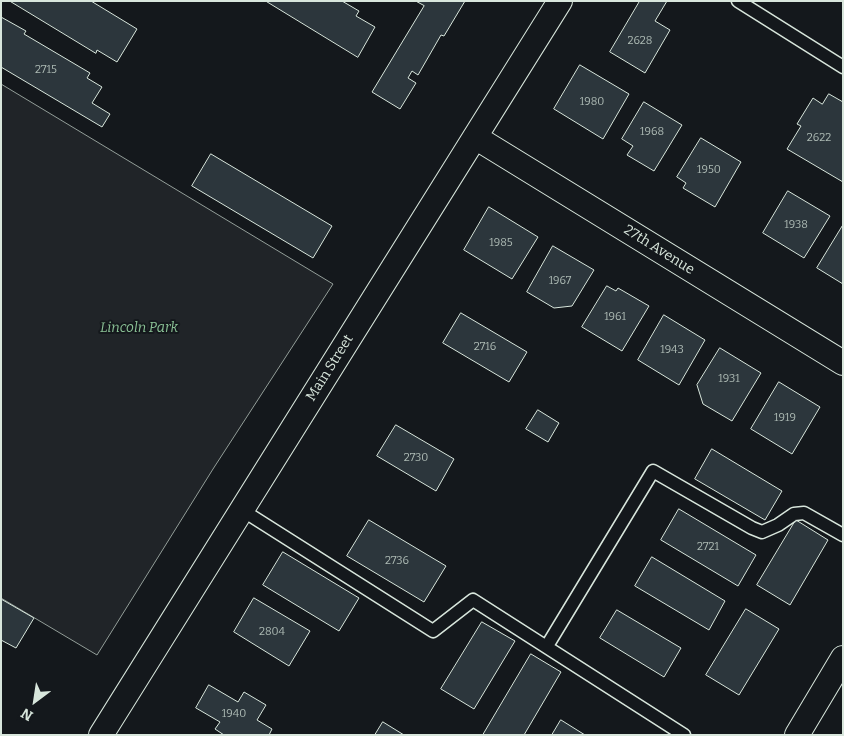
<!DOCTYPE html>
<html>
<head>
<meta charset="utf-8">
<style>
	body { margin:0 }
	#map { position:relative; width:844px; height:736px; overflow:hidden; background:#14181c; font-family:Bitter,serif }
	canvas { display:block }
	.frame { position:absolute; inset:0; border:2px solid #d8e6dc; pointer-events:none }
	.north { position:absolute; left:10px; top:676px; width:50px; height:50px; -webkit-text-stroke:4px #14181c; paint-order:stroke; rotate:211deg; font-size:14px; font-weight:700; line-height:20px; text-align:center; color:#d8e6dc }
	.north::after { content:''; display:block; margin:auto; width:18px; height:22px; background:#d8e6dc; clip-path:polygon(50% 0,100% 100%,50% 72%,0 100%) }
</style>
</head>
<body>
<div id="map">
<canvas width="844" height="736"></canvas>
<div class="frame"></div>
<div class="north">N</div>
</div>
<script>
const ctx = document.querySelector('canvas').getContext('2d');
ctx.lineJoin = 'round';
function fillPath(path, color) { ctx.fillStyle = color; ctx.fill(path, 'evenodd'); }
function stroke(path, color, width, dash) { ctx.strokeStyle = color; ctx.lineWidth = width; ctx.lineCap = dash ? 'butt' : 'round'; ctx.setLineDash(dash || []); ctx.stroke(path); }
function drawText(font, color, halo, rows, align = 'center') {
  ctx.font = font + ' Bitter,serif'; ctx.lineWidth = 4; ctx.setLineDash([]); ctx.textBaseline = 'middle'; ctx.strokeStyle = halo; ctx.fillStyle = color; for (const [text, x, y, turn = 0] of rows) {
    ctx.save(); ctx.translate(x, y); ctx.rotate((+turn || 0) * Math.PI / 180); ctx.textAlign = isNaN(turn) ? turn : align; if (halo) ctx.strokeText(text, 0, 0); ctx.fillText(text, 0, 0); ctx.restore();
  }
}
const green = new Path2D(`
	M1 84 333 284 213 469 97 655 1 598Z`);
fillPath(green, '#202428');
stroke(green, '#939e99', 1);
const building = new Path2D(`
	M10 1H91L137 29 117 62 97 50 96 53Z
	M266 1H342L359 11 356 16 375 27 358 57Z
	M416 1H465L444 36 441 35 418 75 412 71 408 78 416 83 400 109 372 92 424 6Z
	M640 1H667L655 21 670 30 645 73 610 52Z
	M1 17 26 31 24 34 90 73 87 78 102 87 92 103 110 114 102 127 1 67Z
	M580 65 629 94 603 139 554 109Z
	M829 94 843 102V182L787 149 801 126 797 124 813 98 822 104Z
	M644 102 682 125 654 171 627 155 633 146 622 139Z
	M701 138 741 162 715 207 683 188 686 183 677 177Z
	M211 154 332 226 313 258 192 186Z
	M788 191 830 216 804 258 763 233Z
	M489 207 538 237 512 279 464 250Z
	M843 225V284L817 268Z
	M553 246 594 270 572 306 554 308 527 292Z
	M607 286 616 291 618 288 649 306 622 351 582 327Z
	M461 313 527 352 509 382 443 343Z
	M664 315 705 340 679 385 638 360Z
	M720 348 761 373 732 421 703 404 697 385Z
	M779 382 820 407 792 454 751 429Z
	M538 410 559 423 548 442 526 429Z
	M396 425 454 459 436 491 377 456Z
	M712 449 782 491 765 520 695 479Z
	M679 509 756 555 738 586 661 540Z
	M369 520 446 566 424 602 347 556Z
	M796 520 828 540 790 605 757 585Z
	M283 552 359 598 339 631 263 585Z
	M652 557 725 601 709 630 635 586Z
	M254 598 310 631 289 666 234 632Z
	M1 599 34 618 16 648 1 640Z
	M746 609 779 629 739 695 706 675Z
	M617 610 681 648 664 677 600 638Z
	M482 622 515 641 474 709 441 689Z
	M531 654 561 672 524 735H483Z
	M209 685 238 702 244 692 266 705 257 720 272 729 269 735H224L215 729 220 722 196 708Z
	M561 720 585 735H552Z
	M383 722 404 735H375Z`);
fillPath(building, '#2c363c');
stroke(building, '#d8e6dc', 1);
const service = new Path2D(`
	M738 1 843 67
	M242 510 433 631 473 600 684 735
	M547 646 653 471 752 528 762 532 778 525 794 514 804 513 843 535`);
const minor = new Path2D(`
	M475 137 843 363
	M101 735 560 1
	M797 735 843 658`);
stroke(service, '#d8e6dc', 15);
stroke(minor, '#d8e6dc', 26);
stroke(service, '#14181c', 12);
stroke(minor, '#14181c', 24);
drawText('11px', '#adbab4', null, [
	["2628",640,41],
	["2715",46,70],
	["1980",592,102],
	["1968",652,132],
	["2622",819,138],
	["1950",709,170],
	["1938",796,225],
	["1985",501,243],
	["1967",560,281],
	["1961",615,317],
	["2716",485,347],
	["1943",672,350],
	["1931",729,379],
	["1919",785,418],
	["2730",416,458],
	["2721",708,547],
	["2736",397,561],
	["2804",272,632],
	["1940",234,714]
]);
drawText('14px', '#d8e6dc', '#14181c', [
	["27th Avenue",659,250,32],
	["Main Street",330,368,-58]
]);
drawText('italic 14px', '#8ac095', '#14181c', [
	["Lincoln Park",139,328]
]);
</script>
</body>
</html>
